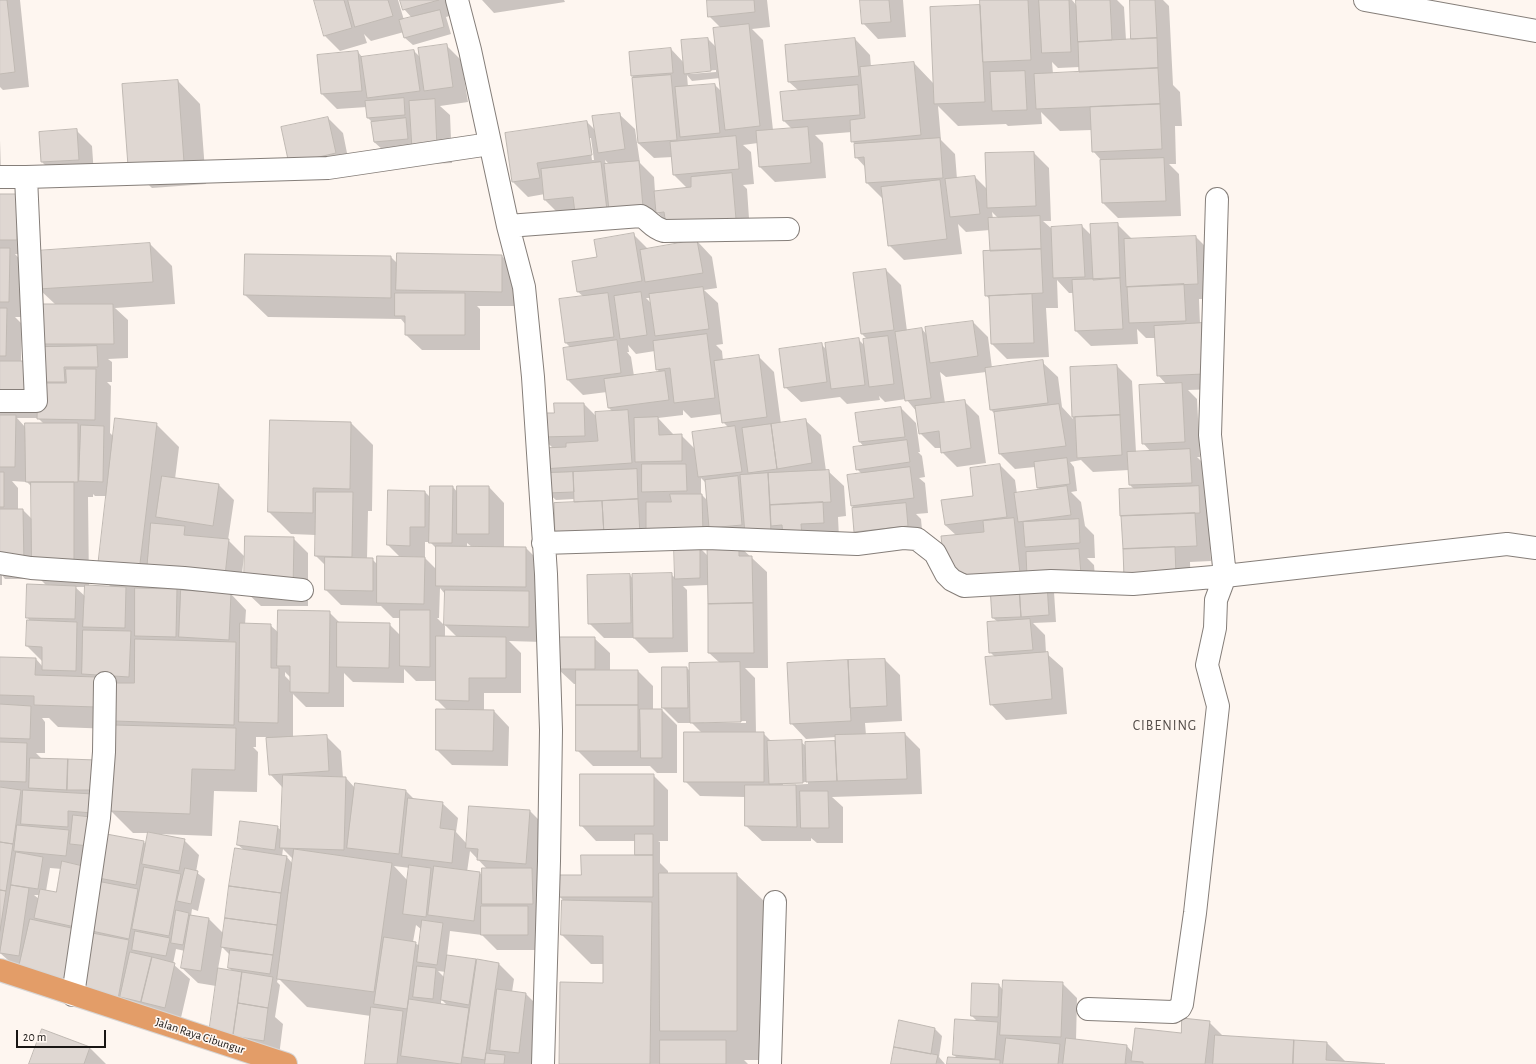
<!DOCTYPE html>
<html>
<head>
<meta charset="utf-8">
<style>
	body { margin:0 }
	#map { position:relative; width:1536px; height:1064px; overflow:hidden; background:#fef6f0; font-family:"Alegreya Sans",sans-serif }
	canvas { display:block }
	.scale { position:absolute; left:16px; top:1030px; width:90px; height:18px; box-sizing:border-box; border:2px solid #191614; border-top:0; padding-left:5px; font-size:12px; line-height:14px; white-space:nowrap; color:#191614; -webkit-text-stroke:3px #fef6f0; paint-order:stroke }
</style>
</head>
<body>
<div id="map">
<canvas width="1536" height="1064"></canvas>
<div class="scale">20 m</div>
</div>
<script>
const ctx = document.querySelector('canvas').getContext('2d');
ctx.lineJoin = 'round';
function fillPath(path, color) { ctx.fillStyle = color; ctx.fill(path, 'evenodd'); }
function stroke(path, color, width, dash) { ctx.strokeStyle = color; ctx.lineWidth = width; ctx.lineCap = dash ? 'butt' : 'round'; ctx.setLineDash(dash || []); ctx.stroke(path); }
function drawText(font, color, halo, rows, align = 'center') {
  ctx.font = font + ' "Alegreya Sans",sans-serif'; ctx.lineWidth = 3.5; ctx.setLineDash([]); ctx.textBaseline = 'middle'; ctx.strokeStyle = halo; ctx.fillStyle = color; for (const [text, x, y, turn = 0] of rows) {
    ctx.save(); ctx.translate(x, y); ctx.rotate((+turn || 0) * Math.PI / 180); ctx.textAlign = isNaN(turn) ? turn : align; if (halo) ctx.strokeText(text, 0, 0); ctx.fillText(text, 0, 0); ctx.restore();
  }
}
fillPath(new Path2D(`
	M0 0H20L29 87 3 90 0 87Z
	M315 0H398L404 20 412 18 404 9 401 0H449L453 15 446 17 451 34 413 45 405 38 404 32 371 41 364 34 367 43 340 51 325 36Z
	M482 0H564L565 2 494 13Z
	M708 0H767L770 27 752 29 763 40 773 130 792 129 784 121 781 93 799 91 789 82 855 39 870 55 871 67 914 63 934 84 931 8 981 6V0H1072L1077 6V0H1117L1124 7 1126 40H1132L1131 0H1163L1169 6 1173 85 1180 92 1182 126H1175L1176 164H1169L1179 174 1181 216 1118 218 1103 203 1101 160 1093 151 1092 130 1060 131 1041 112 1042 124 1008 126 1006 124 958 126 938 106 941 140 955 154 957 179 975 177 987 189 1034 153 1049 168 1051 221H1043L1052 229 1082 226 1092 236 1117 224 1133 240 1196 237 1211 252 1213 299H1199L1200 324 1216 339 1219 389 1188 390 1197 399 1200 457H1197L1205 465 1211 561 1190 562 1191 590 1125 577 1120 490H1135L1130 485 1129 470 1093 472 1081 460 1070 462 1074 467 1077 491 1071 492 1081 502 1085 526 1094 535 1095 558H1087L1094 565 1096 589 1054 592 1056 622 1033 623 1045 635 1046 653 1063 668 1067 714 1006 720 991 704 995 657 990 652 998 622 993 618 992 592 945 564 957 536 945 525 974 497 1000 465 1015 480 1017 494 1041 491 1038 488 1035 467 1015 469 1000 454 995 414 991 410 986 372 946 377 940 372 945 403 964 401 979 416 986 463 957 467 942 452V448H935L920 433 917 412 906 399 885 402 879 396 880 400 847 404 840 397 801 402 785 387 821 344 827 350 858 339 865 346 868 340 862 334 886 270 901 285 907 331 922 329 927 335 973 322 988 337 992 368 1042 362 1058 377 1062 407 1073 419 1071 368 1117 366 1132 381 1136 452H1151L1143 443 1167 385 1158 375 1156 338H1146L1137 329 1138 344 1091 346 1076 331 1074 293H1069L1057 280 1058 308H1046L1049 357 1007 359 992 344 990 300 986 295 991 252 990 230 966 232 958 224 962 254 904 260 889 245 882 198 867 183 866 168 856 157V145L852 141V132L815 135 823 143 826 178 775 182 760 167 758 143 743 145 751 152 754 184 743 185 747 189 750 233 666 221 657 212 658 222 560 215 545 200V194L528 197 513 182 587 122 595 130 619 114 635 129 640 163 654 177 655 192 688 189 674 175 673 157 654 158 638 143 635 79 632 76 630 53 671 49 684 63 708 39 716 47 721 28 709 16ZM1052 62 1058 68 1080 67V73L1053 74ZM716 70V72L690 74V72ZM687 75 692 81 720 78 721 91 715 85 688 87ZM589 138H591L594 160H592ZM605 160 610 165H606ZM992 212 999 219H993Z
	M861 0H903L906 37 878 39 863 23Z
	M446 45 461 60 468 102 440 106 450 115 452 163 428 164 382 149 374 142 372 122 368 118 367 107 337 109 322 94 318 56 358 52 363 58 414 51 420 57Z
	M178 81 200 104 206 184 152 188 129 166Z
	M328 118 343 133 350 168 305 178Z
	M77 131 92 146 94 175 57 177 42 162Z
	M0 140 1 172H0Z
	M0 195 32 255 15 254 25 265 24 317H15L22 324 21 362H30L56 305 39 289 150 244 172 266 175 304 115 308 128 320V358L108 359 112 362V382H107L111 386 110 433 114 437 156 424 179 447 175 479 219 485 234 500 228 540 244 556 240 591 188 586V592L231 594 246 610 245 625H270L279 633 329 612 340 623 389 624 401 636V618H393L381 606 341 605 326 590V566L316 556V535L291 534 269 512 271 421 351 423 373 445 372 511H368L367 559H372L378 565 401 558 388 545 425 492 431 498 453 487 458 493V487H489L504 503V548H526L541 563 543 642 509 641 521 653V693H484V711H494L509 727 508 766 452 765 437 750 448 711 437 700V681H416L404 669V683L353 682 344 673V707H306L293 694V738L326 736 341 751 343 778H346L355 788 406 791 415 800 442 803 458 818 456 832 467 844 470 807 530 811 545 826 543 950H497L482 935 450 931 447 956 475 960 477 962 499 964 514 979 512 992 526 994 541 1009 535 1064H366L371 1016 307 1007 278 978 277 982 280 985 275 1017 283 1024 279 1056 225 1047 216 986 198 983 182 968 185 951 176 949 173 964 190 979 180 1022 17 968 0 953V658L36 659 43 667 42 661 27 646 30 621 27 617 47 586 40 579H5L2 575V585H0ZM17 418H38L44 424 26 428ZM12 481 27 482 32 487V519L23 510H18V488ZM93 494 95 496H107L98 574 111 587 89 586 88 497H93ZM425 542H430L437 549V570L425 558ZM467 543 472 547H467ZM75 587H86V597ZM440 588 445 594V626L437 618H439ZM445 625 457 637H445ZM285 672 291 678V682L285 676ZM42 718H49L58 727 113 729 111 811 133 833H148L146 845 144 842 81 867 83 852 96 853 95 761 42 759 36 753H45V722ZM256 737H267L270 774 283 788 282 831 277 827 238 845 244 850 224 934 209 919 191 916 192 909 198 911 205 879 196 872 199 855 184 840 160 835V834L212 836 214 791 257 792 258 752 253 747H256ZM283 849 294 860 293 864 286 856H282ZM470 851 487 869 483 876 480 873 467 872ZM394 866 410 868 408 881ZM50 868 62 869 57 893 46 891ZM34 895H40L39 899ZM416 925 422 930 420 946 413 942ZM222 947 230 955 229 968 232 971 218 969ZM438 971 446 972 445 978ZM441 999 448 1006 441 1005Z
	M633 234 649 250 697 241 712 257 717 288 704 290 718 303 723 344 716 345 722 351 723 361 758 356 774 372 781 424 805 420 821 435 826 471H828L844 486 846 516 838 517 839 538 738 545 767 572 768 668H745L755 678 756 733H763L772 742H801L806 746V743L836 742V737L806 739 791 723 885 660 900 675 902 721 865 723 866 735 905 734 920 749 922 794 832 797 843 807V843H817L811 838V841H762L746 826V797L700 796 685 781 702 733 692 723H678L663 708 687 668 690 671 720 663 709 653 708 585 683 586 687 590 688 652 649 653 634 638H604L589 623 630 575 633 579 671 574 676 579 675 550 575 503V499L556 500 548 493 544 469 553 448 541 437 555 414 584 404 597 417 613 412 608 407 607 392 583 395 568 380 571 348 566 343 584 297 578 292 573 262 598 258ZM646 298H650L651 303ZM628 345 636 354 655 351 657 369 660 373 634 376 631 357 627 352H629ZM683 410 691 418 722 414 723 422 729 428 696 450 681 435H673V434L658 418 683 415ZM701 478 706 483 708 501 701 494ZM701 549H708V556ZM704 721H746V723H704ZM808 782V784L783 785V783Z
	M502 256 517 271 516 306H477L480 309V350H422L406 335V325L401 319 268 317 245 295 391 257 398 264Z
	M901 408 916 423 920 452H918L922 456 925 477 919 478 925 483 928 513 916 514 921 519 923 541 870 546 855 531V509L852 506 862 474 857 469 864 447 860 442Z
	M293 538 308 553V606H261L245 591Z
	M594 638 610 653V671H638L653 686V710H662L677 725V773H657L650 766H593L577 750V684H574L558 669Z
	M653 775 668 790V841H658L660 842V863L668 871V874H736L765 902 766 1060H744L748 1064H560L604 984V964H591L562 935 563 900 560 897V876H582L638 856 636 841H596L581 825Z
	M1062 983 1077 998 1076 1041 1127 1046 1133 1053 1209 1022 1223 1036 1327 1043 1346 1062 1370 1064H948L958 1059 954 1055 978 1022 972 1016 999 985 1003 990Z
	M935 1029 942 1036 939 1057 945 1064H892Z
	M42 1030 90 1048 106 1064H30Z`), '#0003');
const building = new Path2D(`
	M0 0H7L15 72 0 74Z
	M314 0H344L352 28 324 36Z
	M348 0H388L393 16 355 27Z
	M400 0H439L403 10Z
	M707 0H754L755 12 708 17Z
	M860 0H889L891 22 862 24Z
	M980 0H1028L1031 60 983 62Z
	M1039 0H1069L1071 52 1042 53Z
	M1076 0H1110L1112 40 1078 42Z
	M1130 0H1155L1157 38 1131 39Z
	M980 5 985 102 934 104 930 7Z
	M440 10 444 27 404 38 399 20Z
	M749 24 760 126 725 130 713 28Z
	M708 38 711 71 684 74 681 40Z
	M855 38 859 76 788 82 785 45Z
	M1157 38 1158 68 1079 72 1078 42Z
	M447 44 453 87 424 91 418 48Z
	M671 48 673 73 631 76 629 52Z
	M414 50 420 91 367 98 361 57Z
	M358 51 362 91 321 94 317 55Z
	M914 62 921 135 851 142 850 120 865 118 860 67Z
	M1158 68 1160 104 1036 109 1034 74Z
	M1025 71 1027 110 992 111 990 72Z
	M671 75 677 140 638 143 632 78Z
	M178 80 184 162 128 166 122 84Z
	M715 84 720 133 680 137 675 87Z
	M858 85 860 115 783 121 780 92Z
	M404 98 405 115 367 118 365 101Z
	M435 99 437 148 412 149 409 101Z
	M1160 104 1162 149 1092 152 1090 107Z
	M620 113 625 149 598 153 592 116Z
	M328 117 336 153 289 164 281 127Z
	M406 118 408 139 374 142 371 122Z
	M587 121 592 155 537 163 540 178 512 182 505 133Z
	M808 127 811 163 759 167 756 131Z
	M77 129 79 160 41 162 39 132Z
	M736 136 739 169 673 175 670 142Z
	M940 138 943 178 866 183 864 157 855 158 854 144Z
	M1034 152 1036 206 987 208 985 153Z
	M1164 158 1166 201 1102 203 1100 160Z
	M639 161 643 207 609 210 604 164Z
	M601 162 607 210 575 213 573 197 544 200 541 169Z
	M732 173 736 219 666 225 664 212 656 213 654 191 691 187V177Z
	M975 176 980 214 950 217 945 179Z
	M940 180 947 239 888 246 881 187Z
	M0 194H18L17 240H0Z
	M1040 216 1041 249 990 251 988 218Z
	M1118 223 1120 278 1093 280 1090 224Z
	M1082 225 1085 277 1053 278 1051 227Z
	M634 233 642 281 577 292 572 261 597 257 594 240Z
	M1196 236 1198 284 1126 287 1124 239Z
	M697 240 703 273 645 282 640 250Z
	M150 243 153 282 38 289 35 251Z
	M0 248H10L9 302H0Z
	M1041 249 1043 293 985 296 983 251Z
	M397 253 502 255V292L396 290Z
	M245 254 391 256V298L244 295Z
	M886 269 894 330 861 334 853 273Z
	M1120 278 1123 329 1075 331 1072 280Z
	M1184 284 1186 321 1129 323 1127 287Z
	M703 287 709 329 655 336 649 294Z
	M641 292 647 335 620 339 614 296Z
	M395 293H465V335H405V316H395Z
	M608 293 614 337 565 343 559 299Z
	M1032 294 1034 343 991 344 989 296Z
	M37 304H113L114 344H37Z
	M0 308H7L6 356H0Z
	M973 321 978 356 930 363 925 327Z
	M1202 323 1204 374 1157 376 1154 326Z
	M922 328 931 398 905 401 895 332Z
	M707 334 715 398 674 403 670 368 656 370 653 341Z
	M888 336 894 384 869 387 863 339Z
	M859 338 865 385 831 389 825 343Z
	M617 340 621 373 567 380 563 348Z
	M822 343 827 382 784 388 779 349Z
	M97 346 98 367H64L65 382H43V347Z
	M759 355 767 417 722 423 714 361Z
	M1043 360 1048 403 990 410 985 368Z
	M0 361H30V397L0 396Z
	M1117 365 1120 415 1072 417 1070 367Z
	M66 369H96L95 420 37 419 38 383H66Z
	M665 371 669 400 608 408 604 379Z
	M1182 383 1185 442 1142 444 1139 385Z
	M965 400 971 448 941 453 939 431 919 434 915 406Z
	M554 403H584L585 436 540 437V413H554Z
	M1059 404 1066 446 999 454 994 412Z
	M901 407 905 437 859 442 855 413Z
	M628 410 632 463 543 469 542 448 566 447V443L598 441 595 412Z
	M0 415H16L15 467H0Z
	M1120 415 1122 455 1077 458 1075 417Z
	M658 417 659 435 682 434V461L635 462 634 418Z
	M115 418 157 423 138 580 97 575Z
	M806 419 812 463 777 469 771 424Z
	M270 420 351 422 350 489 313 488V513L268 512Z
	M25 423H78V482H26Z
	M771 424 777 469 748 473 742 428Z
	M81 425 104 426 103 482 79 481Z
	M735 426 742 472 698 477 692 432Z
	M907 440 910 462 856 470 853 447Z
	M1190 449 1192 483 1129 485 1127 452Z
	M1067 458 1070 484 1037 488 1034 462Z
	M642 464H686L687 491 642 492Z
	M1000 464 1007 517 945 525 941 500 973 496 970 468Z
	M910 467 914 498 851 506 847 475Z
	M637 469 638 499 574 502 573 472Z
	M829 470 831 502 770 505 768 473Z
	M0 472H4V507H0Z
	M573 472 574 492 547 493 546 473Z
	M768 473 771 532 745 534 740 475Z
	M162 476 219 484 213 526 156 517Z
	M738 476 742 525 709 528 705 480Z
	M31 482H74V572H32Z
	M430 486H453L452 543H429Z
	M457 486H489V534H457Z
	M1067 486 1071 515 1018 522 1014 493Z
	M1199 486 1200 513 1120 516 1119 489Z
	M388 490 425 491V527H410V546L387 545Z
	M316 492H353L352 557 315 556Z
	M670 494H702L703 534 646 535V502H671Z
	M638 499 640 534 604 535 602 501Z
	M602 501 604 535 555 538 554 503Z
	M823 502 824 523 801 524 802 536H783L782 525 771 526 770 505Z
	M906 503 908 526 854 532 852 508Z
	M0 509H23L24 564H0Z
	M1195 513 1197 546 1123 549 1121 516Z
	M1014 518 1020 573 955 579 953 563 944 565 941 536 984 532 983 521Z
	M1079 519 1080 543 1025 547 1023 522Z
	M151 523 185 526 184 535 229 539 225 576 146 582Z
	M245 536 294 537 293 591H244Z
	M739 544V556H752L753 603 708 604 707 545Z
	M436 546 526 547V587L436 586Z
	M674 546H700V578L675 579Z
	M1175 547 1176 575 1124 578 1123 549Z
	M1079 549 1081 574 1027 578 1026 552Z
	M377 556 425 557 424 604 377 603Z
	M325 557 373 558V591L325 590Z
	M672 573 673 638H633L632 574Z
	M630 574 631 623 588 624 587 575Z
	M27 584 76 586 75 619 26 618Z
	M1047 584 1049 615 1021 617 1019 586Z
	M85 585 126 587 125 628 83 627Z
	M1019 586 1021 617 992 618 990 587Z
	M135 588 177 589 176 637 135 636Z
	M181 590 231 593 229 640 179 637Z
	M445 590 529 591V627L444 625Z
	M753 603 754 653H708V604Z
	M278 610 330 611 329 693 290 692V666H277Z
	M400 610H430V667L400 666Z
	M1030 619 1033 650 989 653 987 622Z
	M27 620 77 622 76 671 42 670V647L26 646Z
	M337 622 390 623 389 668 337 667Z
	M240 623 271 624V668H279L278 723 239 722Z
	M83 630 131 631 129 677 82 674Z
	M436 636 506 637V678H469V701L436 700Z
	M557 637H595V669H557Z
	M135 639 236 642 234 725 114 721 115 683H134Z
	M1048 652 1052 699 990 705 985 657Z
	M0 657 36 658 35 675 97 677 96 707 34 705V696L0 695Z
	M885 659 887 706 850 708 848 660Z
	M848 660 851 721 790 724 787 663Z
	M740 662 741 722 690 723 689 663Z
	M662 667H687L688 708H662Z
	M576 670H638V705H576Z
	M0 704 31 706 30 739 0 738Z
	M576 705H638V751H576Z
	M436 709 494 710 493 751 436 750Z
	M640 709H662V758H641Z
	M113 725 236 728 235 770 192 769 190 814 110 811Z
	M684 732H764V782H684Z
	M905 733 907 779 837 781 835 735Z
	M327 735 329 771 269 775 266 738Z
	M802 740 803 783 769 784 767 741Z
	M835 741 837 781 806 782 805 742Z
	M0 742 27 743 26 782 0 781Z
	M30 758 68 759 67 790 29 788Z
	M68 759 96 760 95 790H67Z
	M580 774H654V826H580Z
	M283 775 346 777 344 850 280 848Z
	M355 783 406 790 399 854 347 848Z
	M745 785H796L797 827 745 826Z
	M0 787 21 790 13 844 0 842Z
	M23 790 93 794 92 813 68 811V827L21 824Z
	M800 791H828L829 828H801Z
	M408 798 443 802 440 828 455 830 452 863 402 857Z
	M469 806 530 810 526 864 477 860 478 849 466 848Z
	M73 815 91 817 89 846 70 844Z
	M240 821 278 826 275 850 237 845Z
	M17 825 69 830 66 856 14 851Z
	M148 832 185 839 179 871 142 864Z
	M101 833 144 841 136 885 93 877Z
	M635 834H653V855H635Z
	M0 842 13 844 6 891 0 890Z
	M235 848 287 856 281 893 229 886Z
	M294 849 392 863 374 992 277 979Z
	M16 852 43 857 38 889 11 885Z
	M581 855H653V897H559V875H581Z
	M62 861 87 867 75 927 34 918 40 889 56 892Z
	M409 865 431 868 426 917 403 914Z
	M434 866 480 872 474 921 428 915Z
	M144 867 181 874 169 936 132 929Z
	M185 868 198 871 191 904 177 901Z
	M482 868H532L533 904H482Z
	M659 873H737V1031H660Z
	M97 881 138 889 129 939 87 930Z
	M11 885 29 888 19 956 0 953Z
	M229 886 281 893 277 925 225 918Z
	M0 890 6 891 0 931Z
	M562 900 652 902 650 1064H559L560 982 603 983V936L561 935Z
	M481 906H528V935H481Z
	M176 910 189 913 183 945 171 943Z
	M190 915 209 918 201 971 181 968Z
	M225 918 277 925 273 955 221 947Z
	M30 919 76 929 65 982 18 971Z
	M422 920 443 923 437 965 417 962Z
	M135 931 170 938 166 956 132 950Z
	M87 932 129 940 118 999 76 990Z
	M384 937 416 942 407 1009 374 1004Z
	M230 950 273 955 270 974 228 968Z
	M130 952 152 957 141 1002 120 997Z
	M447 955 476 959 469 1005 441 1000Z
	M152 957 175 963 165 1008 141 1002Z
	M477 959 499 963 485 1060 463 1057Z
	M417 966 436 968 433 999 413 997Z
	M218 968 242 972 233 1036 209 1033Z
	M242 972 273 977 268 1008 238 1003Z
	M1003 980 1063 982 1061 1037 1000 1035Z
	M972 983 999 984 998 1017 971 1016Z
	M497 989 526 993 519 1053 490 1050Z
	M409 999 469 1008 461 1064 401 1056Z
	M238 1003 268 1008 264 1041 233 1036Z
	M371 1007 403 1011 397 1064H365Z
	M1182 1018 1210 1021 1205 1064H1143V1062L1131 1061 1135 1028 1181 1033Z
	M955 1019 998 1022 995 1059 953 1055Z
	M899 1020 935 1028 931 1054 894 1047Z
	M42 1029 90 1047 84 1064H29Z
	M1215 1035 1294 1040 1293 1064H1213Z
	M1006 1038 1060 1044 1058 1064H1003Z
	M1066 1038 1127 1045 1125 1064H1127H1063Z
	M660 1040H726V1064H660Z
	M1294 1040 1327 1042 1326 1060 1385 1064H1293Z
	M894 1047 938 1055 936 1064H891Z
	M486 1053 505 1055 504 1064H485Z
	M948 1057 1000 1060V1064H947Z`);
fillPath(building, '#dfd7d2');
stroke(building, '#c0b9b3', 1);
const minor = new Path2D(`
	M457 0 470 50 508 226 524 287 533 377 546 574 551 730 549 861 543 1064
	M1365 0 1536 31
	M0 177H26L328 168 490 144
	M508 226 641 216C651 221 651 227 664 231L788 229
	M0 401H36L26 177
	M543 543 707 538 857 544 903 538 917 539 935 553 946 574 952 580 964 586 1051 581 1133 584 1225 576 1507 544 1536 548
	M0 563 31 568 184 578 302 590
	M73 995 99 818 104 752 105 683
	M1088 1009 1173 1012 1180 1008 1182 1004 1195 913 1218 706 1207 665 1215 628 1216 600 1225 576 1210 435 1217 199
	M770 1064 775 902`);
const highway = new Path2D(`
	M0 970 286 1064`);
stroke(minor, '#857e79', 24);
stroke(highway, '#d6d5d5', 24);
stroke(minor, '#fff', 22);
stroke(highway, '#e39d68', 22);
drawText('12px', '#191614', '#fef6f0', [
	["Jalan Raya Cibungur",200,1036,18]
]);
ctx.letterSpacing = '1px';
drawText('14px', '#534c48', '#fef6f0', [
	["CIBENING",1165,726]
]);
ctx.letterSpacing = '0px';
</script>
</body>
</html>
